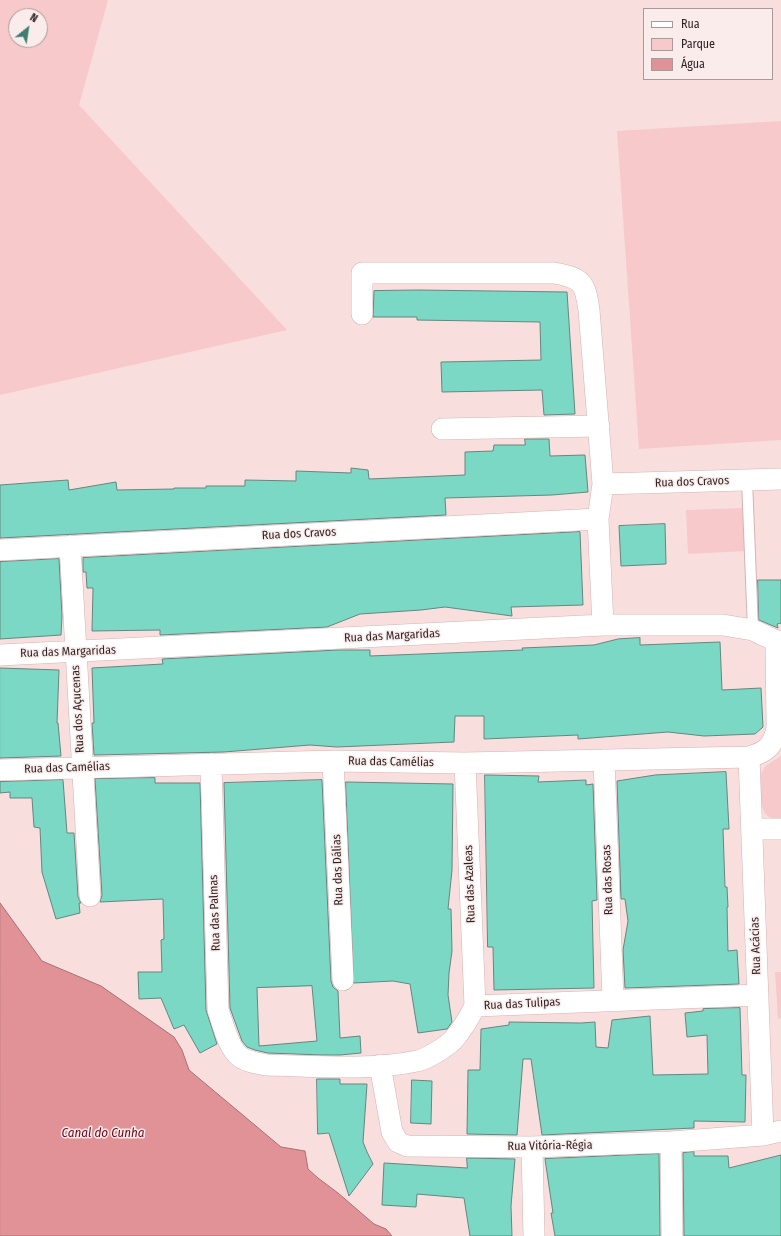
<!DOCTYPE html>
<html>
<head>
<meta charset="utf-8">
<style>
	body { margin:0 }
	#map { position:relative; width:781px; height:1236px; overflow:hidden; background:#fbecec; font-family:"Fira Sans Condensed",sans-serif }
	canvas { display:block }
	.legend { position:absolute; left:643px; top:8px; width:130px; height:72px; box-sizing:border-box; background:#fbecec; border:1px solid #a89a9a; margin:0; padding:5px 7px; list-style:none; font-size:12px; color:#2c1f1f }
	.legend li { display:flex; align-items:center; gap:8px; height:20px }
	.legend b { width:20px; border:1px solid #a89a9a }
	.north { position:absolute; left:8px; top:8px; width:40px; height:40px; box-sizing:border-box; background:#fbecec; border:1px solid #a89a9a; border-radius:50%; rotate:30deg; font-size:11px; font-weight:700; line-height:16px; text-align:center; color:#2c1f1f }
	.north::after { content:''; display:block; margin:auto; width:14px; height:18px; background:#3d8073; clip-path:polygon(50% 0,100% 100%,50% 72%,0 100%) }
</style>
</head>
<body>
<div id="map">
<canvas width="781" height="1236"></canvas>
<ul class="legend">
<li><b style="height:5px;background:#fff"></b>Rua</li>
<li><b style="height:11px;background:#f8c9cb"></b>Parque</li>
<li><b style="height:11px;background:#e09296"></b>Água</li>
</ul>
<div class="north">N</div>
</div>
<script>
const ctx = document.querySelector('canvas').getContext('2d');
ctx.lineJoin = 'round';
function fillPath(path, color) { ctx.fillStyle = color; ctx.fill(path, 'evenodd'); }
function stroke(path, color, width, dash) { ctx.strokeStyle = color; ctx.lineWidth = width; ctx.lineCap = dash ? 'butt' : 'round'; ctx.setLineDash(dash || []); ctx.stroke(path); }
function drawText(font, color, halo, rows, align = 'center') {
  ctx.font = font + ' "Fira Sans Condensed",sans-serif'; ctx.lineWidth = 3; ctx.setLineDash([]); ctx.textBaseline = 'middle'; ctx.strokeStyle = halo; ctx.fillStyle = color; for (const [text, x, y, turn = 0] of rows) {
    ctx.save(); ctx.translate(x, y); ctx.rotate((+turn || 0) * Math.PI / 180); ctx.textAlign = isNaN(turn) ? turn : align; if (halo) ctx.strokeText(text, 0, 0); ctx.fillText(text, 0, 0); ctx.restore();
  }
}
fillPath(new Path2D(`
	M0 0H781V1236H392L386 1229 374 1224 338 1193 324 1184 308 1169 268 1145 209 1099 101 986 42 961 0 903ZM644 9H772V79H644ZM16 16H40V40H16Z`), '#f9dede');
fillPath(new Path2D(`
	M0 0H108L79 105 287 330 0 395ZM16 16H40V40H16Z
	M781 121V440L639 449 617 131Z
	M743 508 746 551 688 554 686 510Z
	M781 756V820C762 820 761 806 761 791 760 785 759 778 762 772 764 765 775 760 781 756Z
	M775 972H781V1018L778 1019Z`), '#f8c9cb');
const water = new Path2D(`
	M0 903 42 961 101 986 174 1037 182 1050 189 1070 281 1147 305 1151 308 1169 318 1178 338 1193 374 1224 386 1229 392 1236H0Z`);
fillPath(water, '#e09296');
stroke(water, '#aa7072', 1);
const building = new Path2D(`
	M417 290 567 292 575 414 544 415 542 390 442 392 441 362 541 360 540 322 417 320V317H373L374 291Z
	M525 439H549L550 456 585 455 588 492 552 495 445 498 446 515 0 538V485L68 480 69 490 116 482 117 490 174 489V488H206V486H245V480L296 481V471L351 473V468L368 470 369 479 465 475V452L493 451 494 445H525Z
	M665 524 666 564 621 566 619 526Z
	M580 532 583 605 511 607 512 616 445 607 421 610 360 614 327 627 160 635V630L92 631 93 588H87L86 572H83V558Z
	M59 559 62 616 61 635 0 639V562Z
	M758 580H781V623L777 624 778 628 759 620Z
	M640 638V645L720 642 722 690 761 688 763 727 755 734 704 736 668 732 578 739V735L484 739V716H455L454 742 337 747 310 745 224 752 94 755 92 723H94L92 668 163 664 162 659 338 650H370V656L523 650 522 648 594 645 618 639Z
	M0 668 59 670 57 723H58L61 756 0 758Z
	M726 772 729 829H723L725 887H727L728 907H727L728 951 737 950 739 984 625 988 623 950 628 921 625 899H621L617 781 655 775Z
	M485 775 539 776 538 782 586 780V785L593 784 597 900 592 901 594 988 494 990 493 947H488Z
	M155 778V783H200L206 1010 217 1044 200 1053 184 1025 174 1029 161 998 139 999 138 972H162L161 940 164 939 163 899 100 902 102 895 95 779Z
	M63 780 67 833H74L78 897 81 903H79L80 913 56 919 42 872 40 828 34 827 32 798H10V792L0 793V782Z
	M322 780 331 981 333 987 338 991 340 1038 360 1036 361 1053 340 1055H323L268 1053 255 1050 247 1047 242 1041 230 1008 224 783ZM312 986 317 1041 259 1046 257 988Z
	M346 782 453 784 452 870 448 909H451L452 951 449 973 448 995 452 1022 447 1029 418 1033 410 984 393 981 354 983Z
	M740 1008 742 1075H746L745 1122 694 1121V1128L542 1135 531 1059H523L517 1135 467 1134 468 1070H480L481 1029 509 1025V1022L581 1023 595 1022 596 1047 608 1048 612 1020 650 1016 653 1075 708 1074 707 1035 687 1037 685 1013 703 1011V1009Z
	M317 1079H340V1084H367L363 1142 367 1152 373 1164 349 1196 329 1133 318 1134Z
	M412 1080 432 1081 431 1124 411 1123Z
	M694 1152V1156H728L729 1168 781 1155V1236H684L683 1153Z
	M659 1154 660 1236H555L551 1213H553L545 1159Z
	M467 1158 515 1159 511 1206 512 1236H470L464 1198 417 1194 416 1207 382 1205 384 1163 467 1168Z`);
fillPath(building, '#7bd8c4');
stroke(building, '#65877f', 1);
const service = new Path2D(`
	M747 480 753 630`);
const minor = new Path2D(`
	M362 314V273H554C582 278 585 282 589 310L603 484 598 519 603 625
	M442 429 599 426
	M603 484 781 479
	M70 546 90 896
	M0 550 598 519
	M0 655 603 625H723L753 630 776 641H781
	M749 757 763 1135
	M604 760 613 1000
	M333 761 343 980
	M465 763 475 1006
	M211 764 218 1010C223 1024 228 1047 239 1056 246 1062 258 1063 267 1065 316 1066 368 1071 417 1061 427 1059 446 1047 453 1040 462 1030 469 1018 475 1006
	M0 770 333 761 465 763 749 757C766 752 773 747 777 728L776 641
	M752 829H781
	M475 1006 758 995
	M380 1065 392 1132 398 1142 407 1146 532 1147 671 1142 763 1135 781 1131
	M671 1142 672 1236
	M532 1147 534 1236`);
stroke(service, '#d5b3b3', 12);
stroke(minor, '#d5b3b3', 22);
stroke(service, '#fff', 10);
stroke(minor, '#fff', 21);
drawText('12px', '#2c1f1f', '#fbecec', [
	["Rua dos Cravos",692,482,-2],
	["Rua dos Cravos",299,534,-3],
	["Rua das Margaridas",392,636,-3],
	["Rua das Margaridas",68,652,-2],
	["Rua dos Açucenas",78,709,-93],
	["Rua das Camélias",391,762,1],
	["Rua das Camélias",67,768,-2],
	["Rua das Dálias",338,870,-92],
	["Rua das Rosas",608,880,-92],
	["Rua das Azaleas",470,884,-92],
	["Rua das Palmas",215,913,-92],
	["Rua Acácias",756,946,-92],
	["Rua das Tulipas",522,1004,-3],
	["Rua Vitória-Régia",550,1146,-1]
]);
drawText('italic 13px', '#66071d', '#fbecec', [
	["Canal do Cunha",103,1133]
]);
</script>
</body>
</html>
